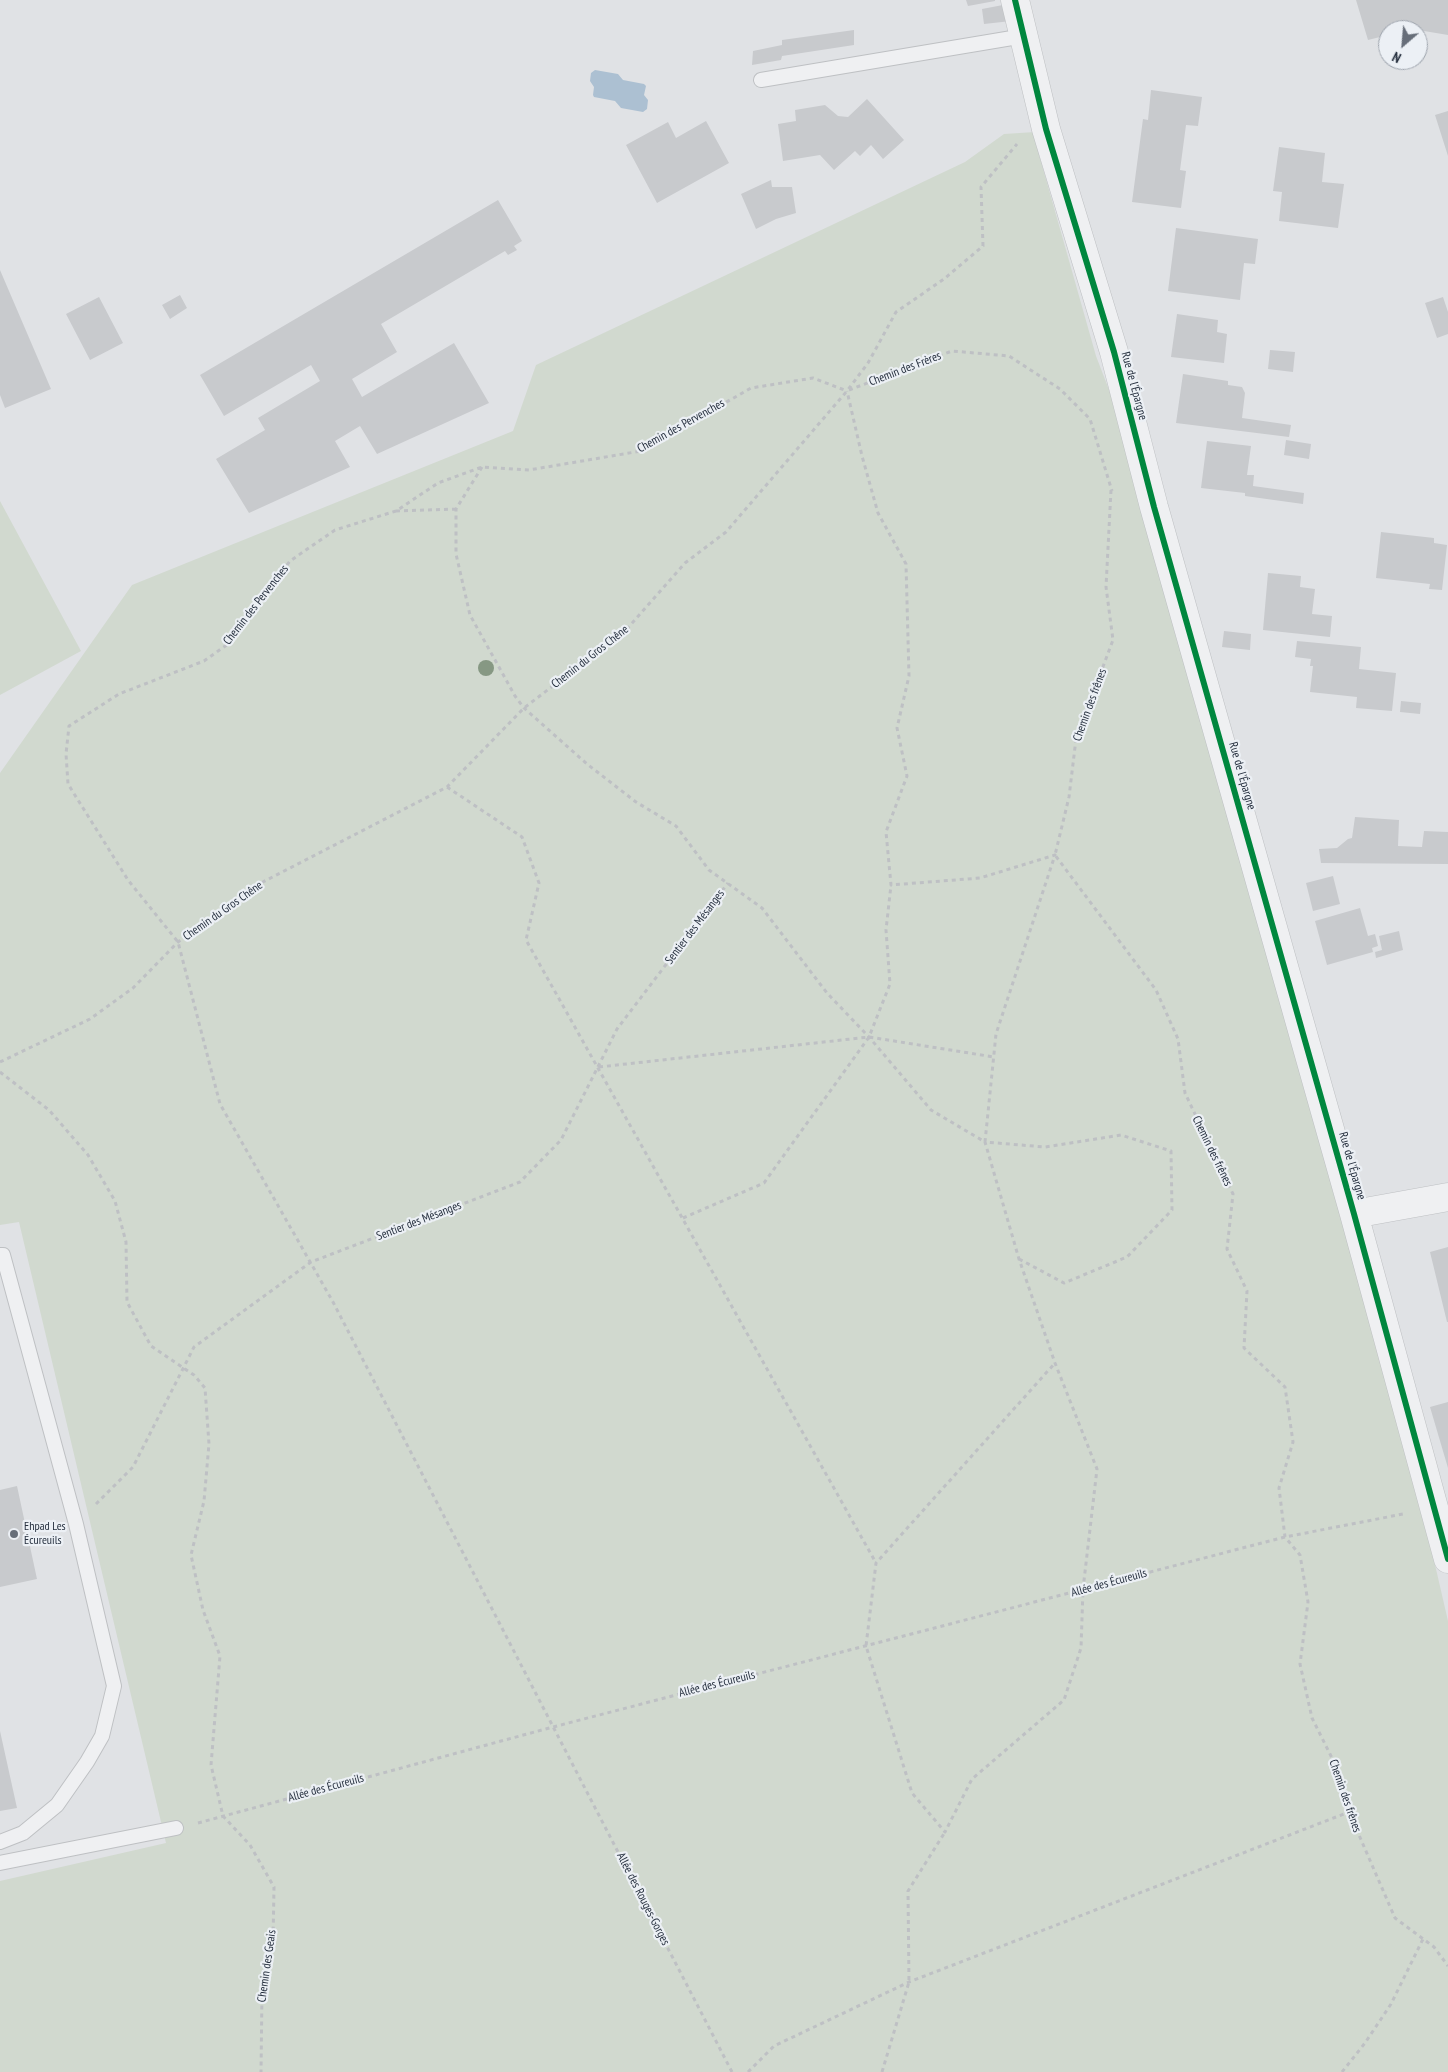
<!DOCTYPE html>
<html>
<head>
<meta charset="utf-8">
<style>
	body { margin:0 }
	#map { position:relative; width:1448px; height:2072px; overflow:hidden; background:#e0e2e5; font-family:"PT Sans Narrow",sans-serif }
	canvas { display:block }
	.north { position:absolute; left:1378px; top:20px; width:50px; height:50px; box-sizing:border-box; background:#ecf0f5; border:1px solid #9da3ac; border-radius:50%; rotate:207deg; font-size:14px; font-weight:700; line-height:20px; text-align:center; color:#26303f }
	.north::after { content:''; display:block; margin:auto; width:18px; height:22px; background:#676e79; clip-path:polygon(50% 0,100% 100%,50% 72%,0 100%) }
</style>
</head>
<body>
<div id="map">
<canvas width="1448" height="2072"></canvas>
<div class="north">N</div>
</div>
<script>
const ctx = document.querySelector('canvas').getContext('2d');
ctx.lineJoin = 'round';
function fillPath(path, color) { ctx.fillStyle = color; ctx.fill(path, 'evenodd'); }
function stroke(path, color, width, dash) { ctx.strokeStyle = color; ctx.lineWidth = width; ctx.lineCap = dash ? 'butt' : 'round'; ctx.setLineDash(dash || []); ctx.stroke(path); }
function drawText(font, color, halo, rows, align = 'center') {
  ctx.font = font + ' "PT Sans Narrow",sans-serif'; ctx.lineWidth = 4.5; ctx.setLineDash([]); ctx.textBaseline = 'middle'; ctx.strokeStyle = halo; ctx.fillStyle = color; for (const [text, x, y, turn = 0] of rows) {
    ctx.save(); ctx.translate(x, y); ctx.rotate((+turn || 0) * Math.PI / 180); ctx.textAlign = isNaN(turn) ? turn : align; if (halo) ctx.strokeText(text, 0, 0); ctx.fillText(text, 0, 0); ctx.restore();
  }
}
fillPath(new Path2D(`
	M1035 132 1040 158 1096 356 1154 507 1354 1214 1448 1621V2072H0V1881L166 1843 19 1222 0 1225V773L132 585 513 431 536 365 965 162 1004 134Z
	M0 501 81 651 0 695Z`), '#d1d9cf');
fillPath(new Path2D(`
	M595 70 618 74 623 80 644 84 646 86 644 95 648 100 647 109 643 112 621 108 615 101 594 97 593 95 594 87 590 81 591 73Z`), '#acc0d2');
fillPath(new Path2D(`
	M966 0H995V1L968 6Z
	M1356 0H1448V35L1418 30H1388V35L1368 40Z
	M1003 5 1011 21 984 24 982 9Z
	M854 30V45L782 56 781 60 752 65 753 51 782 45V40Z
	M1151 90 1202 97 1198 126 1186 125 1180 170 1186 171 1181 208 1132 202 1143 119 1148 120Z
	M867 99 904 140 883 159 871 145 860 156 855 151 834 170 820 155 783 161 778 124 796 121 795 110 825 105 838 116 848 117Z
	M1448 111V156L1435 115Z
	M706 121 729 163 657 203 626 145 668 122 676 138Z
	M1279 147 1325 153 1322 182 1344 184 1338 228 1279 221 1282 192 1273 191Z
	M771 180 772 187H792L796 213 776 219 756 229 741 194Z
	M498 200 522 241 514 246 517 250 508 255 505 251 381 324 397 352 352 379 362 397 454 343 489 403 377 454 360 426 335 441 350 467 249 513 216 459 265 430 258 418 320 381 311 365 224 416 200 375Z
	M1176 228 1258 239 1255 264 1244 263 1240 300 1168 291Z
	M0 270 51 389 5 408 0 395Z
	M180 295 187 308 170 319 162 305Z
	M99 297 123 343 90 360 66 314Z
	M1443 297 1448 312V334L1437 338 1425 303Z
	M1177 314 1218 320 1217 332 1227 334 1224 363 1171 357Z
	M1270 350 1295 352 1293 372 1268 369Z
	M1183 374 1228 381V385L1242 387 1245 393 1242 418 1291 425 1289 437 1176 423Z
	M1286 440 1311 444 1309 459 1284 455Z
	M1207 441 1251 446 1247 475H1254L1253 486 1304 493 1303 504 1245 496V493L1201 488Z
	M1381 532 1434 538V543L1447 545 1442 590 1429 589 1430 584 1376 578Z
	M1268 573 1301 576 1300 587 1315 589 1312 614 1332 616 1330 637 1263 630Z
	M1224 631 1251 634 1250 650 1222 647Z
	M1297 641 1361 647 1359 669 1396 673 1392 711 1356 708 1357 697 1310 692 1313 666H1310L1311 659 1295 657Z
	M1401 701 1421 703 1420 714 1400 712Z
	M1355 817 1399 820 1398 846 1422 847 1424 831 1448 832V864L1321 863 1319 849 1337 848 1348 839 1352 838Z
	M1333 876 1340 904 1313 911 1306 883Z
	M1360 908 1368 936 1375 934 1378 946 1372 948 1373 952 1327 965 1315 921Z
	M1399 931 1403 950 1376 958 1375 952 1382 950 1379 936Z
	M1448 1247V1322H1447L1430 1252Z
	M1448 1402V1468L1430 1407Z
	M17 1486 37 1579 0 1587V1490Z
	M0 1731 17 1808 0 1811Z`), '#c8cacd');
const lane = new Path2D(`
	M761 80 1024 36
	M0 1255H3L76 1524 114 1686 102 1736 87 1762 57 1805 23 1833 0 1842
	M0 1863 176 1828`);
const street = new Path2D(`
	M1015 0 1046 129 1114 352 1154 507 1354 1214 1448 1559
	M1354 1214 1448 1197`);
stroke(lane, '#bec0c3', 16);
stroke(street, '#bec0c3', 29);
stroke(new Path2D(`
	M849 390 952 351 1009 356 1060 389 1090 419 1112 491
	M482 467 456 509V554L470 615 515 696 524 708 587 764 636 802 676 826 709 870 762 908 827 993 869 1037 931 1110 985 1142 996 1034 1055 855 980 878 891 885 886 832 907 776 897 728 909 676 906 564 878 513 862 456 847 391
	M1111 490 1106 587 1113 640 1076 739 1069 797 1055 855 1156 990 1178 1039 1185 1093 1233 1194 1227 1249 1247 1291 1244 1348 1285 1387 1293 1442 1279 1488 1285 1537 1300 1555 1308 1602 1300 1664 1312 1718 1335 1764 1349 1812 1395 1918 1434 1947 1448 1966
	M396 511 456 509
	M447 787 522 837 539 883 526 940 876 1563
	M0 1062 90 1019 133 988 178 942 257 885 447 787 524 708 626 630 685 563 726 532 847 391 868 363 896 312 944 279 983 246 981 187 1017 144
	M599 1067 869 1037 994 1057
	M0 1072 49 1110 88 1155 115 1201 126 1242 127 1302 151 1346 194 1375 205 1388 209 1444 204 1501 191 1555 203 1610 220 1656 211 1765 223 1816 250 1845 274 1887 273 1943 262 1993 261 2072
	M683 1218 764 1183 869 1037 890 984 886 930 891 885
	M1019 1259 1064 1283 1127 1257 1172 1210 1171 1151 1121 1135 1045 1147 985 1142 1019 1259 1055 1363 1097 1469 1083 1589 1081 1648 1064 1700 972 1779 945 1832 912 1793 866 1646 876 1563 1055 1363
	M96 1504 133 1467 194 1347 311 1262 520 1182 561 1140 617 1029 728 883
	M198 1823 553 1727 1285 1537 1403 1514
	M732 2072 333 1302 220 1104 178 942 128 880 68 784 66 754 69 726 119 694 204 661 228 644 290 561 335 530 396 511 438 483 482 467 529 470 641 451 751 388 813 378 847 391
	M748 2072 774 2046 909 1982 1349 1812
	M882 2072 909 1982 908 1891 945 1832
	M1342 2072 1365 2043 1391 2004 1423 1939`), '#bec0c4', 3, [4, 4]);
stroke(lane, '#eff0f2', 14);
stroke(street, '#eff0f2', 28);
stroke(new Path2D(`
	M1015 0 1046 129 1114 352 1154 507 1354 1214 1448 1559`), '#00873e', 6);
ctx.fillStyle = '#869883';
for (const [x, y] of [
	[486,668]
]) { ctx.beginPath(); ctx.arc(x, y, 8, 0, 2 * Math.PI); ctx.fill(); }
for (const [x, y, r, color] of [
	[14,1534,5,"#676e79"]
]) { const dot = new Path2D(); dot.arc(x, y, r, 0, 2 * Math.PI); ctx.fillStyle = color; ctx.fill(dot); stroke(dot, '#ecf0f5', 2); }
drawText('12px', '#26303f', '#ecf0f5', [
	["Chemin des Frères",905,369,-21],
	["Rue de l'Épargne",1134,386,75],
	["Chemin des Pervenches",681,426,-29],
	["Chemin des Pervenches",256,605,-52],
	["Chemin du Gros Chêne",590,657,-38],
	["Chemin des frênes",1090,705,-70],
	["Rue de l'Épargne",1242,776,74],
	["Chemin du Gros Chêne",223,911,-35],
	["Sentier des Mésanges",695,927,-53],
	["Chemin des frênes",1212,1151,64],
	["Rue de l'Épargne",1352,1166,74],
	["Sentier des Mésanges",419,1221,-21],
	["Allée des Écureuils",1109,1583,-15],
	["Allée des Écureuils",717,1684,-14],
	["Allée des Écureuils",326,1788,-15],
	["Chemin des frênes",1345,1796,71],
	["Allée des Rouges-Gorges",643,1899,63],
	["Chemin des Geais",267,1966,-82]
]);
drawText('12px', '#26303f', '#ecf0f5', [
	["Ehpad Les",24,1527],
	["Écureuils",24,1541]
], 'left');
</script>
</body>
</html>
